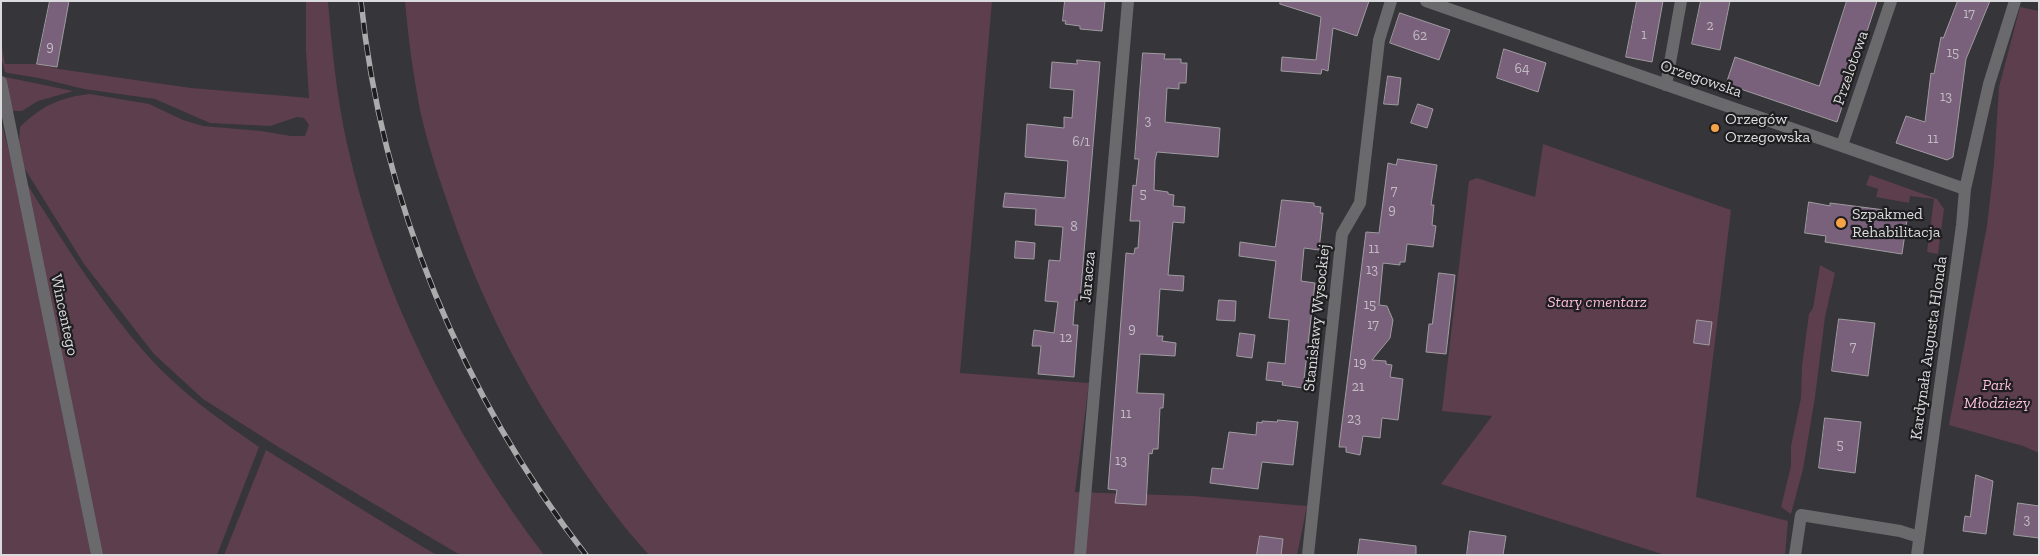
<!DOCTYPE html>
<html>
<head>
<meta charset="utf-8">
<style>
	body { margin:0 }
	#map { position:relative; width:2040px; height:556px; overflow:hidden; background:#363539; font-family:"Zilla Slab",serif }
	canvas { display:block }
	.frame { position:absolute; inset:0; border:2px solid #dbdbdd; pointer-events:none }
</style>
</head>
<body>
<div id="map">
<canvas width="2040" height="556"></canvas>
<div class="frame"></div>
</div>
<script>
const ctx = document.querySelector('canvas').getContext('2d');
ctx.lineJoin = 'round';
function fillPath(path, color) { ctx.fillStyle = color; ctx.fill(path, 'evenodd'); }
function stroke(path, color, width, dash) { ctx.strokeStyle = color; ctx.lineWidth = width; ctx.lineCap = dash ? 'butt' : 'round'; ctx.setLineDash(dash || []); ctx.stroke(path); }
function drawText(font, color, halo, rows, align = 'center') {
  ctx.font = font + ' "Zilla Slab",serif'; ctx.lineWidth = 4.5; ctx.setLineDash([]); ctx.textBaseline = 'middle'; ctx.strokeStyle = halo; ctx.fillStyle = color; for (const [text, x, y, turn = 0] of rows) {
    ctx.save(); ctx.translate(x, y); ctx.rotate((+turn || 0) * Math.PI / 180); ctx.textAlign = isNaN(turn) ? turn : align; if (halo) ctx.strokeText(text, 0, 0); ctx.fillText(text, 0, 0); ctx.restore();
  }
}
fillPath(new Path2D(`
	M306 1H328C332 50 337 100 348 148 381 295 453 435 544 555H460L280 448 203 399 154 354 84 264 23 166 19 145 20 127C41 106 61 97 90 94L149 104 183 120 203 126 261 131 291 136H305L309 125 304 118 297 117 270 126 210 123 155 99 84 89 39 78 8 73 5 72 1 57V42L5 64H37L59 69 191 88 309 98 306 50Z
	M405 1H992L960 373 1089 383 1075 492 1193 496 1307 506 1297 555H649C614 517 585 474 557 431 511 359 475 285 448 204 437 173 427 141 420 110 413 74 408 38 405 1Z
	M2020 7 2039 11V453L2023 446 1949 425 1987 226 1994 164 1999 87Z
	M5 77 73 91 38 101 22 111H14L12 109Z
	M1 121 14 172 91 555H1Z
	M1543 144 1731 210 1696 497 1788 521 1785 555H1665L1441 484 1492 416 1442 411 1469 181 1477 178 1535 197Z
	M1870 175 1937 199 1944 209 1938 254 1927 252 1934 199 1910 196 1909 203 1876 197 1878 189 1866 185Z
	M24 179C62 240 100 302 148 356 180 392 220 420 259 447L217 555H101Z
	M1820 265 1835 273 1825 317 1815 397 1803 469 1791 514 1781 507 1791 466V446L1801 398 1802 366 1809 314 1813 308Z
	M266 450 423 547 437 555H224Z`), '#5c3e4c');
const building = new Path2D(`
	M50 1H69L57 67 37 64Z
	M1065 1H1105L1102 31 1080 29V26L1065 24 1066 21H1063Z
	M1281 1H1369L1357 36 1333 28 1328 71 1322 69 1321 74 1281 71 1282 57 1316 60 1321 17 1280 4Z
	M1637 1H1663L1652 62 1626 57Z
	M1701 1H1730L1720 50 1692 44Z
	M1847 1H1877L1837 122 1726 84 1735 57 1819 86Z
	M1958 1H1990L1966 59 1953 157 1947 160 1896 143 1906 116 1925 122 1931 73 1934 74 1941 37 1943 38Z
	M1400 13 1450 30 1439 60 1390 43Z
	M1504 49 1546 63 1538 92 1497 78Z
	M1143 53 1165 54 1164 59H1181V63H1187L1186 83H1179V89L1167 88 1165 122 1220 128 1218 157 1157 152 1155 160 1154 190 1168 192V194L1174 195 1173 206 1185 207 1184 223 1173 222 1168 275 1184 276 1183 291 1160 289 1157 336H1163L1162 341 1176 343 1175 356 1140 354 1137 393 1164 394 1163 408H1160L1158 449H1153L1152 454 1149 453 1146 505 1115 503 1117 490 1108 489 1126 253 1134 254 1135 248H1138L1140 221H1130L1133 185 1136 186 1139 159H1135Z
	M1077 60 1100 62 1080 300H1075L1073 325H1078L1074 377 1038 374 1041 346H1032L1034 330 1054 333 1058 302 1045 301 1049 260 1060 261 1063 227 1035 225 1036 209 1003 207 1005 193 1065 198 1068 161 1025 157 1027 124 1064 128V117L1072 118 1074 90 1050 88 1052 62 1077 64Z
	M1388 76 1401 78 1398 105 1384 104Z
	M1418 104 1433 109 1427 128 1411 123Z
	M1398 159 1437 165 1431 205H1434L1432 225 1436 226 1433 247 1407 244 1405 262H1400V265L1383 263 1379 305 1387 306 1393 320 1390 338 1372 360 1386 361V364L1392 365 1390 377 1403 379 1398 420 1382 418 1380 438 1363 436 1360 455 1346 452V447H1339L1366 232 1379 233 1388 163 1396 165Z
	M1282 200 1314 203V206L1321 207 1320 213H1323L1319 250 1304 248 1301 281 1315 283 1303 388 1282 385 1283 382 1266 380 1268 362 1285 364 1289 320 1269 318 1276 261 1239 256 1240 242 1275 247Z
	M1809 202 1830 206V203L1908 213 1902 254 1825 242 1826 236 1805 233Z
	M1016 241 1035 243 1034 259 1015 258Z
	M1439 273 1455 275 1446 354 1426 352 1429 324H1432Z
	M1219 300 1236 301 1235 321 1217 320Z
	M1839 319 1875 323 1868 376 1832 371Z
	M1697 320 1712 322 1709 345 1694 343Z
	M1240 333 1255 335 1252 358 1237 356Z
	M1825 418 1861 422 1855 473 1819 468Z
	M1278 420 1298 422 1293 465 1262 462 1258 489 1210 483 1212 468 1223 469 1229 432 1256 435 1257 422 1262 423V421L1277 422Z
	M1976 475 1993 481 1986 534 1963 531 1965 516 1970 517Z
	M2018 503 2039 506V538L2014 535Z
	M1470 531 1506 536 1503 555H1467Z
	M1260 536 1283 539 1281 555H1257Z
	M1360 539 1416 546V555H1358Z`);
fillPath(building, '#79607b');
stroke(building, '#9f9ca0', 1);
stroke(new Path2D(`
	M1 82 97 555
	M1666 85 1681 1
	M1842 145 1891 1
	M1080 555 1128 1
	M1308 555 1342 234 1360 203 1379 40 1391 1
	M1795 555 1801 515 1900 531 1919 537`), '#6a6a6c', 12);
stroke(new Path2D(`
	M1426 1 1965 189
	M1917 555 1962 225 1965 189 1989 84 2015 1`), '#6a6a6c', 12);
const rail = new Path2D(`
	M361 1C381 200 463 397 586 555`);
stroke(rail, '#ababad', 5.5);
stroke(rail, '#1e1d1f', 4, [11]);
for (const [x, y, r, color] of [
	[1715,128,5,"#f6a247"],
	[1841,223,6,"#f6a247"]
]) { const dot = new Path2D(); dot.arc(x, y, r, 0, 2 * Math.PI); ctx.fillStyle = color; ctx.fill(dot); stroke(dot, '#1e1d1f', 2); }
drawText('14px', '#c2bcc4', null, [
	["17",1969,14],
	["2",1710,26],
	["1",1644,35],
	["62",1420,36],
	["9",50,47],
	["15",1953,53],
	["64",1522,69],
	["13",1946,97],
	["3",1148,121],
	["11",1933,139],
	["6/1",1081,142],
	["7",1394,191],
	["5",1143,194],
	["9",1392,210],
	["8",1074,227],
	["11",1374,249],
	["13",1372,270],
	["15",1370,305],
	["17",1373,325],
	["9",1132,329],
	["12",1066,338],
	["7",1853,347],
	["19",1360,363],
	["21",1358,387],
	["11",1126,414],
	["23",1354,419],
	["5",1840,445],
	["13",1121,461],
	["3",2027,520]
]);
drawText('16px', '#dbdbdd', '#1e1d1f', [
	["Przelotowa",1851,68,-71],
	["Orzegowska",1701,79,19],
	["Jaracza",1088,277,-85],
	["Wincentego",64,315,78],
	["Stanisławy Wysockiej",1317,318,-84],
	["Kardynała Augusta Hlonda",1929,348,-82]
]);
drawText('16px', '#dbdbdd', '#1e1d1f', [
	["Orzegów",1725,119],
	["Orzegowska",1725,137],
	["Szpakmed",1852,214],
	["Rehabilitacja",1852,232]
], 'left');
drawText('italic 16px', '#fdbddb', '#1e1d1f', [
	["Stary cmentarz",1597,302],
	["Park",1997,385],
	["Młodzieży",1997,403]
]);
</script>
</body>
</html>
